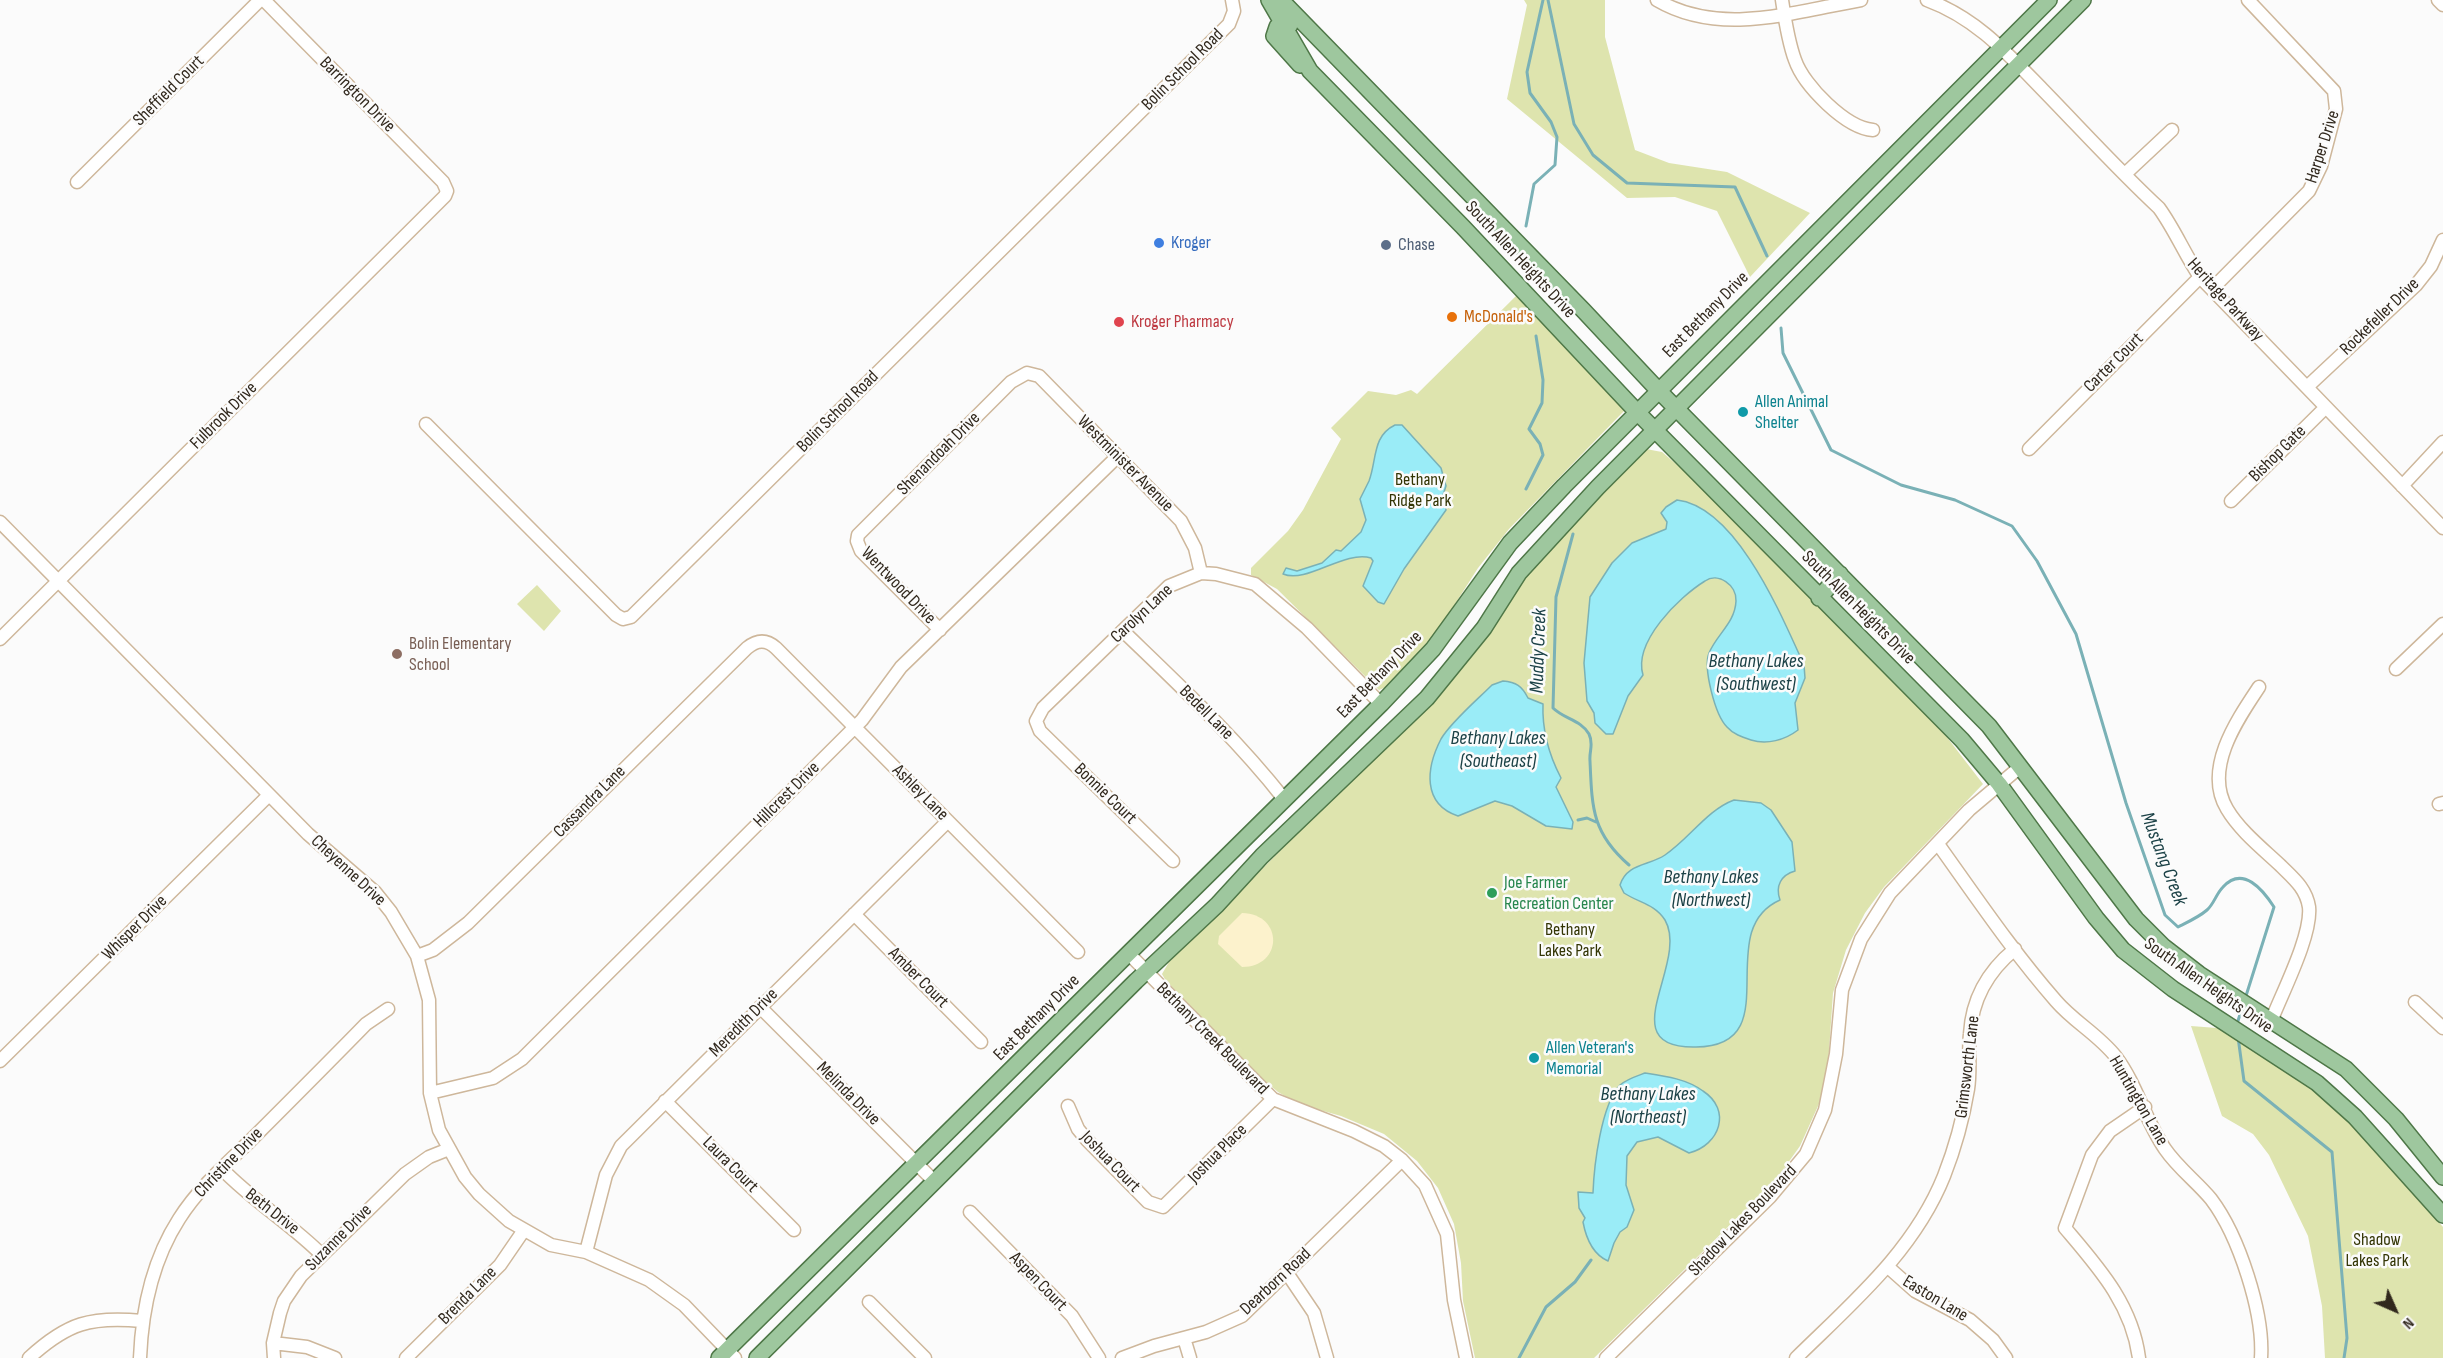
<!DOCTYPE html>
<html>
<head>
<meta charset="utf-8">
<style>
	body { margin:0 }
	#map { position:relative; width:2443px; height:1358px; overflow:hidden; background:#fbfbfb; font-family:"Sofia Sans Condensed",sans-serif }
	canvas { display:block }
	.north { position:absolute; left:2365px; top:1280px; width:60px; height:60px; -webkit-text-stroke:4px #fbfbfb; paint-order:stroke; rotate:135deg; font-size:16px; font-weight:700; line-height:24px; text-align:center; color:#31281d }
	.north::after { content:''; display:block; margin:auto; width:21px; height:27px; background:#31281d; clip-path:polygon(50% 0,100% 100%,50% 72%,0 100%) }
</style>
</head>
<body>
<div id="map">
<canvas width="2443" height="1358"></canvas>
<div class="north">N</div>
</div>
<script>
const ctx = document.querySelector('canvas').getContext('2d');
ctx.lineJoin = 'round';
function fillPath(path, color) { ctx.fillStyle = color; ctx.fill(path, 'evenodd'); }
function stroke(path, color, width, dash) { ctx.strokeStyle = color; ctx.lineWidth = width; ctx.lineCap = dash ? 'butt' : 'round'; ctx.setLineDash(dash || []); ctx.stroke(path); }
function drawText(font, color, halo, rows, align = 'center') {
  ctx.font = font + ' "Sofia Sans Condensed",sans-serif'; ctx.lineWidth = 5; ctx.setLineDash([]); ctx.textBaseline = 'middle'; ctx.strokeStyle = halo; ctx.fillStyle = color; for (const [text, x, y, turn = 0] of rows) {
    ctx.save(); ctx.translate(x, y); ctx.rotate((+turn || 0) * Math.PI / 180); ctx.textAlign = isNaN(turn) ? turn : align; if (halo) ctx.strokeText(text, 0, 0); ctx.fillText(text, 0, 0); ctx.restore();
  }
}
fillPath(new Path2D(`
	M1524 0H1605V37L1635 150 1669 163 1727 172 1810 213 1750 277 1717 211 1675 197 1627 198 1507 99 1527 5Z
	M1518 294 1621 404 1624 411 1509 529 1478 568 1439 629 1388 686 1379 690 1277 589 1251 575V568L1288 531 1303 510 1341 439 1331 428 1368 391 1396 395 1411 390 1417 394Z
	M1646 449 1662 452 1682 469 1936 723 1983 784 1884 887 1865 913 1846 950 1833 993 1828 1066 1823 1095 1800 1146 1775 1181 1594 1358H1475L1463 1301 1461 1263 1454 1224 1438 1188 1417 1161 1384 1134 1341 1116 1299 1104 1278 1092 1259 1076 1166 981 1162 974 1169 962 1445 686 1466 663 1532 567Z
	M537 585 561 611 544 631 517 604Z
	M2191 1026 2217 1028 2282 1065 2307 1085 2358 1130 2443 1227V1358H2325L2322 1306 2308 1236 2269 1155 2253 1134 2222 1116Z`), '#dee4ae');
fillPath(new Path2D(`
	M1242 913C1284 914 1283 967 1242 967L1218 944 1219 936Z`), '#fcf2cc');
const water = new Path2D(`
	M1395 425H1402L1441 468 1446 486 1443 495 1446 510 1404 569 1384 604 1378 602 1363 586 1373 561 1371 558C1344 550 1307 584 1283 574L1286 568 1297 571 1322 563 1336 550 1341 551 1361 532 1366 520 1360 499C1363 493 1366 487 1369 481 1377 460 1372 436 1395 425Z
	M1677 500C1737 507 1782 617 1804 665L1805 678 1795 703 1798 730C1785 740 1767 745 1751 740 1742 737 1733 734 1727 727 1715 715 1703 668 1709 653 1717 634 1735 623 1736 601 1737 585 1718 572 1705 581 1679 597 1633 642 1643 675L1628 696 1613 734H1606L1595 723 1594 713 1587 701 1584 663 1590 597 1612 563 1632 543 1666 529 1667 522 1661 513 1666 507Z
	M1503 681C1516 682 1522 686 1528 698L1543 704C1542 729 1549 755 1561 778L1556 787 1573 822 1572 829 1546 826 1512 806 1495 801 1458 816C1422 804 1426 768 1441 739 1451 722 1477 700 1492 685Z
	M1734 800 1761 803 1771 810 1792 842 1795 871C1781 875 1775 886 1780 900 1710 931 1790 1046 1696 1047 1609 1049 1690 963 1665 920 1655 904 1639 903 1624 893L1620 885C1627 863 1649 866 1665 855 1689 839 1707 810 1734 800Z
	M1645 1073C1665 1076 1687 1079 1703 1091 1732 1110 1720 1145 1689 1153L1658 1137 1637 1142 1627 1156 1626 1185 1634 1210 1627 1227 1620 1232 1614 1243 1608 1261C1592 1254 1586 1238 1583 1222L1585 1218 1579 1208 1578 1192 1593 1193C1594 1166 1601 1105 1620 1085 1627 1079 1637 1076 1645 1073Z`);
fillPath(water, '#9aecf7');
stroke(water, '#7ab1b6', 1.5);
stroke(new Path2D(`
	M1548 0 1574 124 1593 155 1627 183 1735 187 1767 256
	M1526 226 1534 184 1555 165 1557 137 1551 122 1530 93 1527 72 1543 0
	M1781 328 1783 353 1831 450 1901 485 1955 500 2012 526 2037 561 2076 634 2126 803 2165 915 2178 927C2188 922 2199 917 2207 910 2214 904 2216 894 2223 887 2243 865 2263 890 2274 907L2245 999
	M1526 489 1543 455 1540 444 1529 429 1542 403 1543 380 1536 336
	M1573 534 1556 597 1553 708C1564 719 1581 720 1589 734 1594 744 1589 751 1590 761 1592 808 1592 833 1629 865
	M1578 820 1587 818 1596 822
	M2237 1024 2242 1008
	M2238 1037 2244 1081 2332 1152 2347 1338 2344 1358
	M1519 1358 1546 1307 1575 1282 1591 1260`), '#7ab1b6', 3);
const minor = new Path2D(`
	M1657 0C1720 37 1793 12 1861 0
	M1782 0C1785 20 1788 41 1795 60 1804 86 1846 128 1873 130
	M1927 0C1976 18 2007 53 2042 89 2081 129 2119 171 2159 208 2175 230 2185 255 2200 277L2443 528
	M2438 0 2443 5
	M2125 174 2172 130
	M77 182 260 0
	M2212 289 2309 191 2321 166 2336 109 2334 91 2248 0
	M2307 387 2416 285 2431 266 2443 240
	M426 424 616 615 623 619 631 617 1229 24 1234 11 1232 0
	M2029 449 2200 277
	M2402 486 2443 442
	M2231 501 2326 407
	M0 522 308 834 375 892 391 912 417 956 429 1000 430 1093 439 1130 465 1177 479 1194 509 1221 551 1245 586 1252 649 1280 684 1305 735 1358
	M940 630 861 551 857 541 858 535 1011 382 1027 373 1039 376 1181 521 1195 548 1201 573
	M1123 631C1179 685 1236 738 1284 799
	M0 639 445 196 447 191 443 182 264 0
	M2396 669 2443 624
	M2259 687C2237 720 2203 769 2227 809 2240 831 2263 849 2281 866 2293 878 2306 888 2309 907 2312 935 2283 991 2272 1019
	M2439 804 2443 803
	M1938 844C1976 897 2013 952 2056 1001 2074 1022 2099 1035 2116 1057 2137 1085 2145 1120 2165 1149 2178 1168 2197 1182 2211 1199 2239 1236 2264 1313 2261 1358
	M1173 861 1040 731 1036 721 1043 708 1169 586 1201 573 1216 574 1255 584 1307 628 1381 704
	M854 914 981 1042
	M1129 954 1273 1099 1354 1131 1384 1146 1402 1160 1425 1185 1447 1234 1454 1300 1466 1358
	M417 956 433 950 468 923 747 648C757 640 766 639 776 648L1078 952
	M2415 1002 2443 1028
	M760 1007 935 1182
	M0 1061 269 795
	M430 1093 493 1078 522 1059 862 720 901 667 1117 457
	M665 1101 794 1230
	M1068 1106 1078 1129 1087 1140 1148 1202 1163 1207 1273 1099
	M222 1169C253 1201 291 1224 322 1255
	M970 1212 1072 1316 1099 1358
	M586 1252 606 1175 621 1146 948 821
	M1888 1267 1915 1291 1970 1320 1993 1340 2006 1358
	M1287 1273 1314 1313 1327 1358
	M869 1302 925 1358
	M1184 1338 1190 1358
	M273 1343 307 1347 335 1358
	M29 1358C67 1323 91 1316 142 1321
	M140 1358C142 1309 152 1261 179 1219 198 1189 225 1165 250 1141 289 1102 328 1063 366 1024L388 1009
	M274 1358 273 1343 280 1313 284 1301 301 1276 405 1174 429 1157 449 1149
	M406 1358 500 1265 524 1230
	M1122 1358 1154 1346 1206 1332 1242 1316 1402 1160
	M1606 1358 1770 1197 1806 1154 1825 1110 1836 1054 1842 990 1861 939 1890 893 1969 810 2020 767
	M1796 1358C1852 1303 1914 1251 1944 1176 1955 1148 1963 1119 1968 1089 1971 1070 1968 1052 1970 1034 1972 999 1988 971 2015 949
	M2139 1358C2132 1304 2098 1267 2065 1228L2092 1155 2110 1131 2145 1107`);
const major = new Path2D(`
	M1269 0 1310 71 1463 227 1637 412 1962 740 1999 784 2096 918 2123 950 2173 989 2317 1083 2355 1117 2443 1215
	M1281 0 1583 310 1658 390 1989 726 2136 919 2164 947 2199 974 2346 1069 2396 1119 2443 1177
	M1290 25 1277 27 1274 36 1300 65
	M1819 598 1840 574
	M719 1358 1381 704 1433 649 1510 543 1564 486 2049 0
	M757 1358 1136 981 1217 905 1262 856 1427 698 1484 628 1519 573 1598 487 2083 0`);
stroke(minor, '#ceb79b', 15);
stroke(major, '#4e7747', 18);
stroke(minor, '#fff', 12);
stroke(major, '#9ec79e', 15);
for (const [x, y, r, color] of [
	[1159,243,6,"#3f7fe0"],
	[1386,245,6,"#5c6f8a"],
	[1452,317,6,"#e8710a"],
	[1119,322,6,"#e0444e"],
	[1743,412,6,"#0f9aa8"],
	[397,654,6,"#8d6e63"],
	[1492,893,6,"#2e9e5b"],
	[1534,1058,6,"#0f9aa8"]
]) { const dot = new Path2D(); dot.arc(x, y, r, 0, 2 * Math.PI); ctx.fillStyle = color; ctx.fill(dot); stroke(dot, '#fbfbfb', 2); }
drawText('18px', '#31281d', '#fbfbfb', [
	["Bolin School Road",1183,70,-45],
	["Sheffield Court",169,91,-45],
	["Barrington Drive",357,95,45],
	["Harper Drive",2323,147,-72],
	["South Allen Heights Drive",1520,260,47],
	["Heritage Parkway",2225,300,48],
	["East Bethany Drive",1706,315,-45],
	["Rockefeller Drive",2380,317,-44],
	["Carter Court",2114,363,-45],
	["Bolin School Road",838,412,-45],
	["Fulbrook Drive",224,416,-45],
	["Shenandoah Drive",939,454,-45],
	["Bishop Gate",2278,454,-45],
	["Westminister Avenue",1125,464,45],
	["Wentwood Drive",898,586,46],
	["South Allen Heights Drive",1858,608,45],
	["Carolyn Lane",1142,614,-43],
	["East Bethany Drive",1380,675,-46],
	["Bedell Lane",1206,713,45],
	["Ashley Lane",920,793,45],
	["Bonnie Court",1105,794,44],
	["Hillcrest Drive",787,795,-45],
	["Cassandra Lane",590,802,-45],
	["Cheyenne Drive",348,871,43],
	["Whisper Drive",135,928,-45],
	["Amber Court",918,978,45],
	["South Allen Heights Drive",2208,986,35],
	["East Bethany Drive",1037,1018,-45],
	["Meredith Drive",744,1023,-45],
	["Bethany Creek Boulevard",1212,1039,45],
	["Grimsworth Lane",1968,1067,-83],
	["Melinda Drive",848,1094,45],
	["Huntington Lane",2138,1101,60],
	["Joshua Place",1218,1154,-45],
	["Joshua Court",1110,1162,46],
	["Christine Drive",229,1163,-46],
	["Laura Court",730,1165,45],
	["Beth Drive",272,1212,38],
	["Shadow Lakes Boulevard",1743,1221,-46],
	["Suzanne Drive",339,1238,-45],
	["Aspen Court",1038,1282,46],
	["Dearborn Road",1276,1282,-43],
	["Brenda Lane",468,1296,-45],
	["Easton Lane",1935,1299,31]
]);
drawText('18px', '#366cbe', '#fbfbfb', [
	["Kroger",1171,243]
], 'left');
drawText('18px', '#4e5e75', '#fbfbfb', [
	["Chase",1398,245]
], 'left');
drawText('18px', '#c56008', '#fbfbfb', [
	["McDonald's",1464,317]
], 'left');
drawText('18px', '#be3a42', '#fbfbfb', [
	["Kroger Pharmacy",1131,322]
], 'left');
drawText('18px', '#0d838f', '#fbfbfb', [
	["Allen Animal",1755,402],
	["Shelter",1755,423],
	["Allen Veteran's",1546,1048],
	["Memorial",1546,1069]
], 'left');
drawText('18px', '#333504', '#fbfbfb', [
	["Bethany",1420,480],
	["Ridge Park",1420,501],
	["Bethany",1570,930],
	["Lakes Park",1570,951],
	["Shadow",2377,1240],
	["Lakes Park",2377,1261]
]);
drawText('18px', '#785e54', '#fbfbfb', [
	["Bolin Elementary",409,644],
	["School",409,665]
], 'left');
drawText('18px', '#27864d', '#fbfbfb', [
	["Joe Farmer",1504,883],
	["Recreation Center",1504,904]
], 'left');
drawText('italic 20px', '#1b4146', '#fbfbfb', [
	["Muddy Creek",1539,651,-88],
	["Bethany Lakes",1756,662],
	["(Southwest)",1756,685],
	["Bethany Lakes",1498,739],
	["(Southeast)",1498,762],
	["Mustang Creek",2163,859,69],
	["Bethany Lakes",1711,878],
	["(Northwest)",1711,901],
	["Bethany Lakes",1648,1095],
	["(Northeast)",1648,1118]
]);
</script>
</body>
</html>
